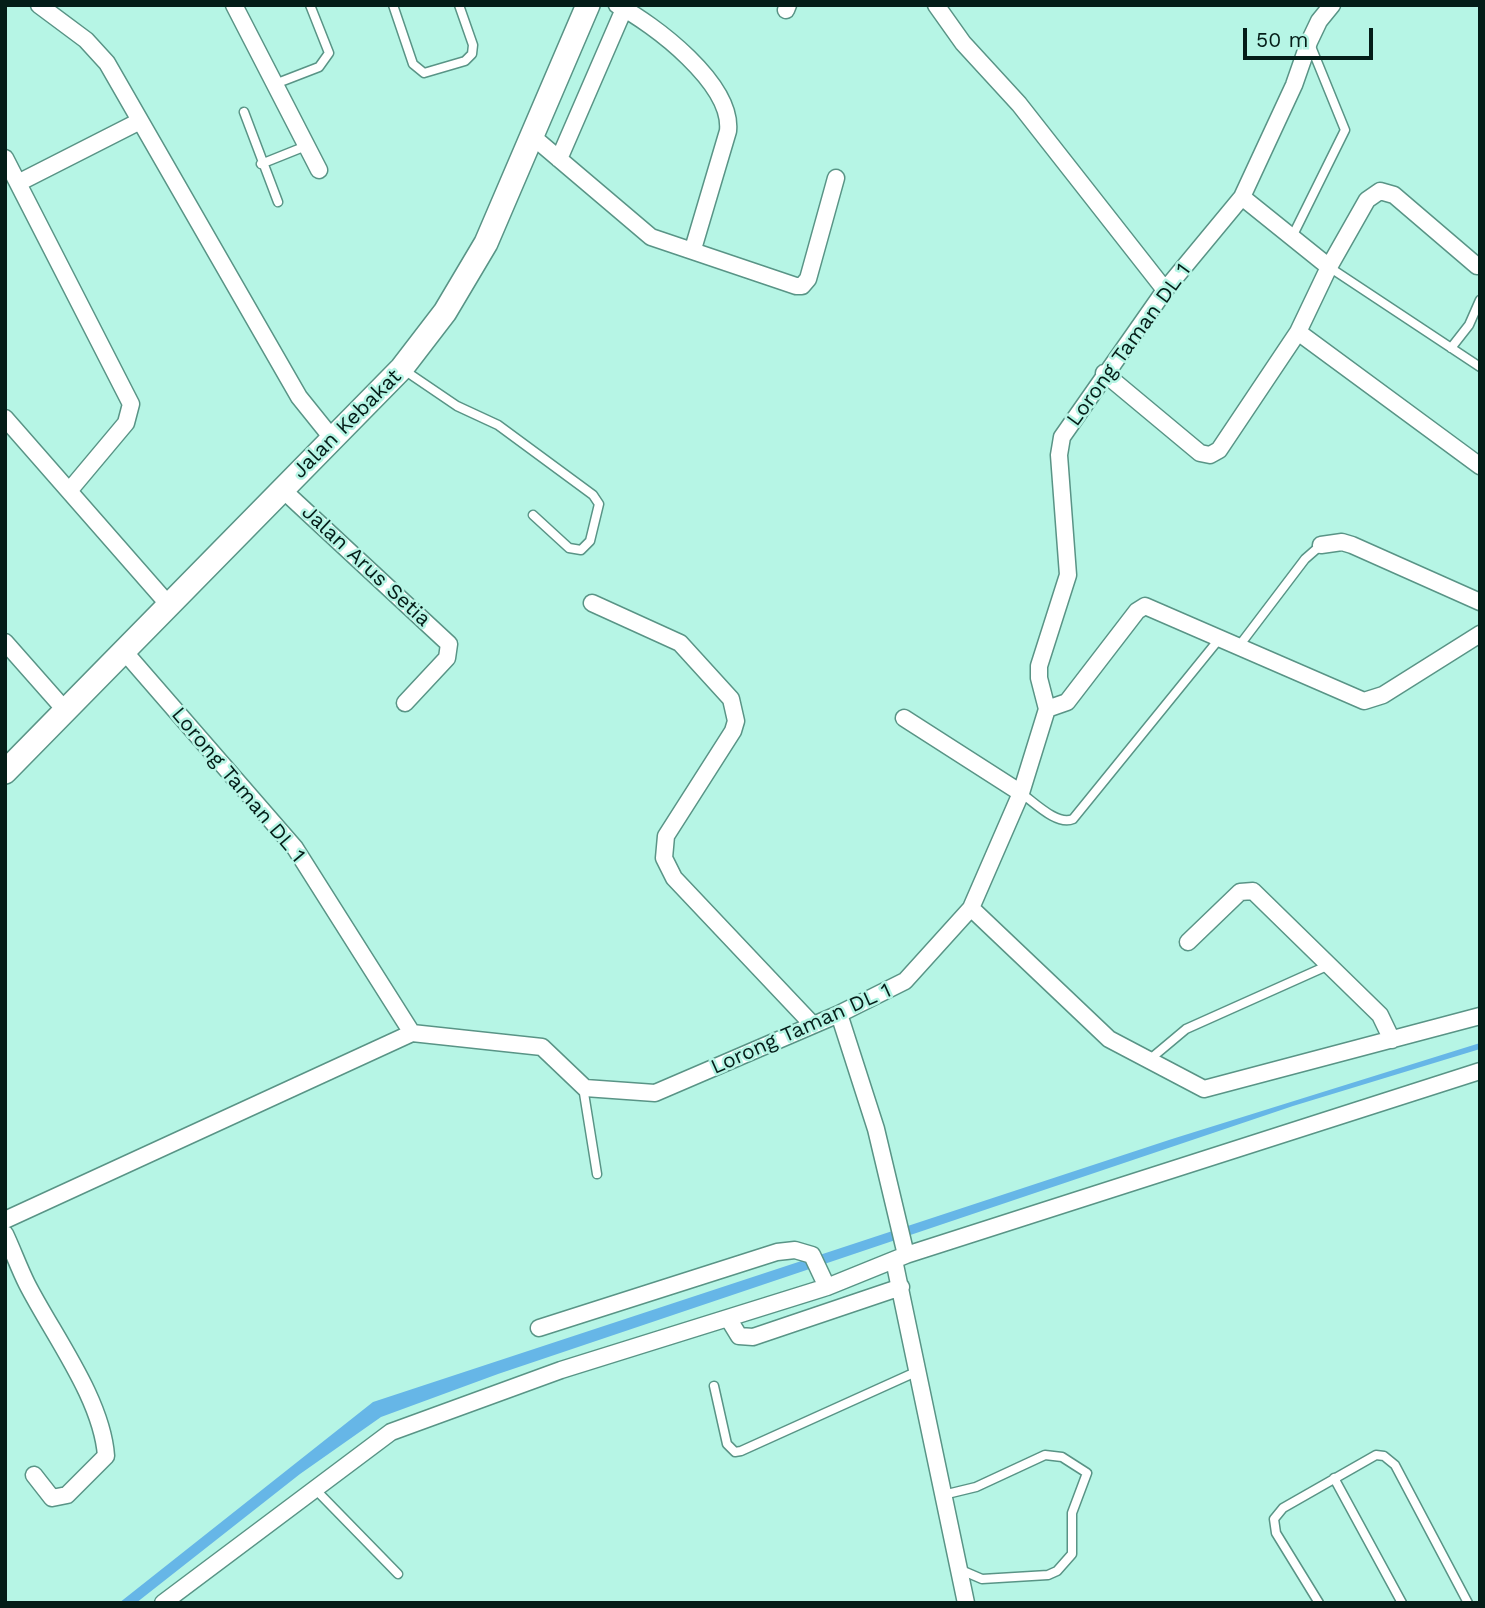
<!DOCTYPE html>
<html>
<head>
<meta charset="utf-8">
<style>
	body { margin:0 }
	#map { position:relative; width:1485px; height:1608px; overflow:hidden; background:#b6f5e5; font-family:"Work Sans",sans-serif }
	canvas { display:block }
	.frame { position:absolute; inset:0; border:7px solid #041d18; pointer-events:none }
	.scale { position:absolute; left:1243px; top:28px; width:130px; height:32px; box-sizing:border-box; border:4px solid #041d18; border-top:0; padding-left:9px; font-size:21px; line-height:24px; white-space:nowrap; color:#041d18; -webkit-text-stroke:5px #b6f5e5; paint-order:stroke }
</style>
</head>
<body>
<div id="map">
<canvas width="1485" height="1608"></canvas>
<div class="frame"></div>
<div class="scale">50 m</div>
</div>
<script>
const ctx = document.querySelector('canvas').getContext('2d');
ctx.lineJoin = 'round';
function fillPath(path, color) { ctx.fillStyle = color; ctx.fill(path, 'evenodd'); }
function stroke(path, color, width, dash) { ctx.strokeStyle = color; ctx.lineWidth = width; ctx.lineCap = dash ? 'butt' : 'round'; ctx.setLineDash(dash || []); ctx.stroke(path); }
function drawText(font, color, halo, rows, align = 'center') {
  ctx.font = font + ' "Work Sans",sans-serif'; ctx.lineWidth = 5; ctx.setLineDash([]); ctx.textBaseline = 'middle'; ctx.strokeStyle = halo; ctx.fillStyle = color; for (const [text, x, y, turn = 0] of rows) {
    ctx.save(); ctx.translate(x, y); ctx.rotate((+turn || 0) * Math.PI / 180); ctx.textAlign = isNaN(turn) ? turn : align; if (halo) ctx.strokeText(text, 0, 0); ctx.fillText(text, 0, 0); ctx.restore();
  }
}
fillPath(new Path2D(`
	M1480 1043V1049L1293 1106 498 1374 381 1417 300 1474 136 1603H119L373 1402 1172 1139Z`), '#66b6e7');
const lane = new Path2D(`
	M393 5 413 64 424 73 465 61 472 54 473 45 459 5
	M275 84 319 67 329 53 310 5
	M244 112 278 202
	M261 164 306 146
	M1292 237 1345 130 1310 44
	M1329 267 1480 367
	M1451 348 1469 325 1480 300
	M404 370 457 406 498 425 593 495 599 504 590 541 581 550 569 548 533 515
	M1239 646 1305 559 1321 545
	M1021 793C1034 802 1057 826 1073 819L1220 638
	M1149 1060 1186 1029 1329 965
	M583 1087 597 1174
	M714 1386 727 1444 735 1452 741 1451 918 1371
	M1334 1478 1402 1603
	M315 1489 398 1574
	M943 1495 976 1487 1045 1455 1062 1457 1087 1473 1072 1513V1554L1057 1571 1048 1575 982 1579 961 1570
	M1319 1603 1276 1533 1274 1519 1283 1508 1376 1455 1384 1456 1395 1465 1468 1603`);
const street = new Path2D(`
	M39 5 86 40 107 63 299 397 332 438
	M234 5 319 170
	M617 5C654 24 733 84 728 131L693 249
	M936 5 963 43 1019 104 1165 290
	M786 10 788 5
	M532 136 651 237 796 286H802L808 279 836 178
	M5 158 131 404 126 423 69 491
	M559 159 624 9
	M20 182 140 121
	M1242 197 1329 267 1298 332 1480 466
	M1329 267 1367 200 1380 191 1394 195 1477 266
	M1104 373 1200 453 1210 455 1219 450 1298 332
	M5 418 168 604
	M282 489 449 644 447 658 405 703
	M1321 545 1342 542 1352 545 1480 602
	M592 603 680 643 731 699 736 721 733 731 666 836 664 858 674 878 813 1025
	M5 642 65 710
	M123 650 295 848 412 1033 542 1047 585 1088 655 1093 839 1014 905 981 971 908 1021 793 1047 709 1039 678V666L1068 575 1059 455 1062 437 1165 290 1242 197 1294 85 1309 42 1319 21 1332 5
	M1047 709 1067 702 1137 611 1145 606 1364 701 1383 695 1480 634
	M904 718 1021 793
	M971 908 1109 1039 1204 1089 1480 1016
	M1188 942 1240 892 1253 891 1380 1015 1392 1040
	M839 1014 876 1129 906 1255
	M5 1220 412 1033
	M5 1234C13 1251 19 1268 27 1284 53 1335 102 1399 106 1456L67 1495 52 1498 34 1475
	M894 1260 966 1603
	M728 1318 739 1336 753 1337 901 1287
	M539 1328 777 1252 795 1250 812 1255 827 1287
	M163 1603 391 1432 561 1370 827 1287 906 1255 1480 1071`);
const secondary = new Path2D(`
	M5 772 402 368 445 312 486 243 588 5`);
stroke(lane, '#599486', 11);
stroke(street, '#599486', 19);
stroke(secondary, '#599486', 26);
stroke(lane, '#fff', 8);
stroke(street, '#fff', 16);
stroke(secondary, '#fff', 23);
drawText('21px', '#041d18', '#b6f5e5', [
	["Lorong Taman DL 1",1129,345,-54],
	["Jalan Kebakat",347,424,-45],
	["Jalan Arus Setia",366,566,43],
	["Lorong Taman DL 1",238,785,50],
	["Lorong Taman DL 1",801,1029,-24]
]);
</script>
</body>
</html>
